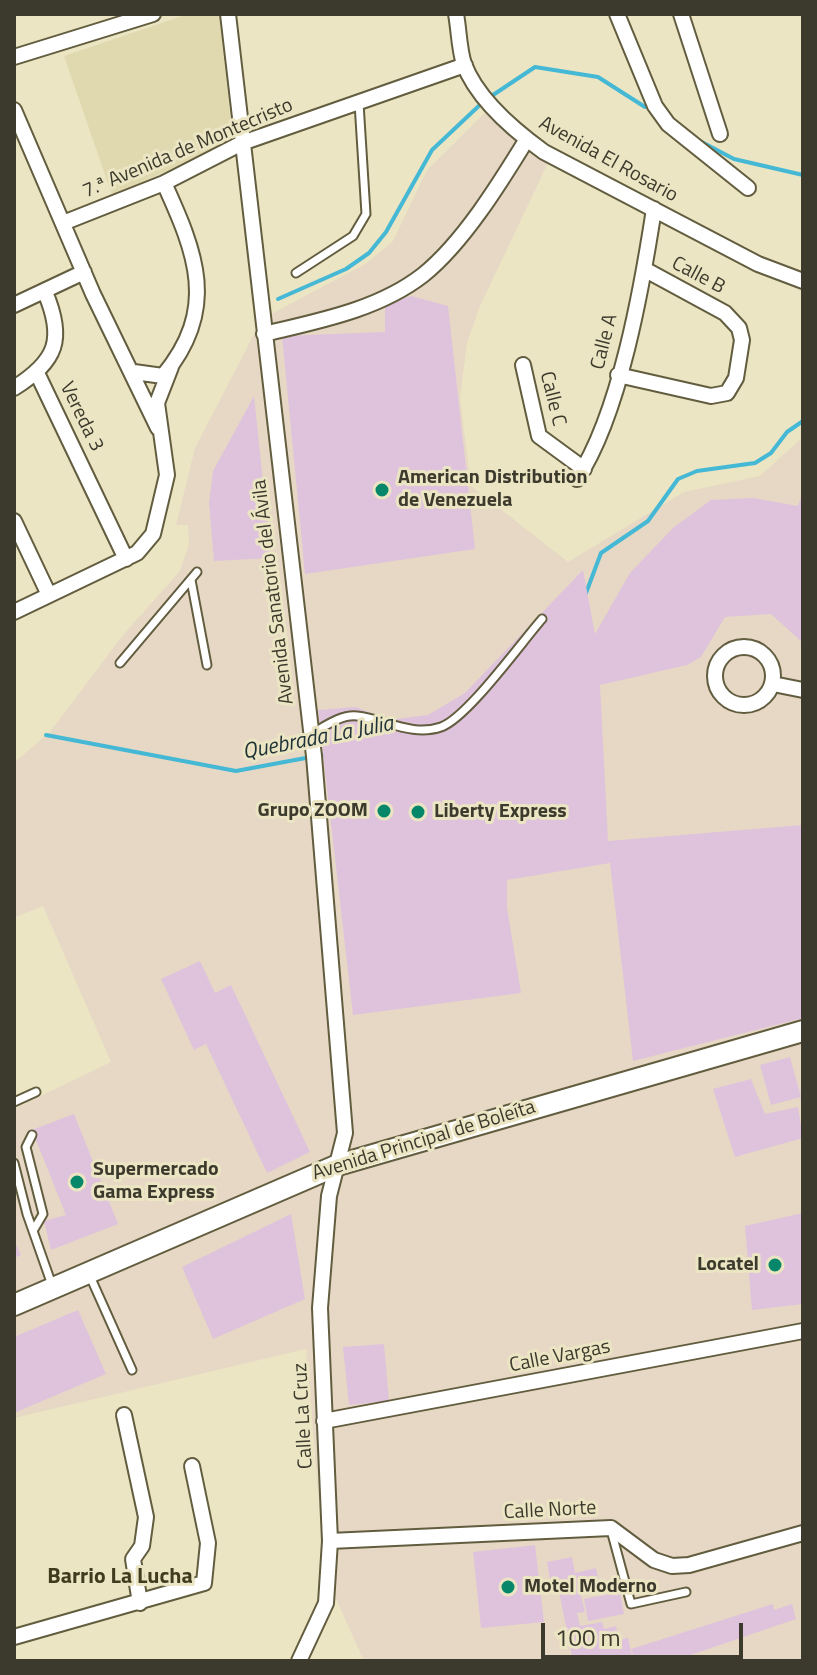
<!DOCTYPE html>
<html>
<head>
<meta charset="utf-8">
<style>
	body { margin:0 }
	#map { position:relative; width:817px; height:1675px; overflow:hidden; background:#ebe5c3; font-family:"Titillium Web",sans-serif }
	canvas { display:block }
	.frame { position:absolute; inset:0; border:16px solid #3c3a2d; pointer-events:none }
	.scale { position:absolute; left:541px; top:1623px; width:202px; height:36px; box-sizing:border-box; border:4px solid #3c3a2d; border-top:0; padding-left:10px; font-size:24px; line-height:28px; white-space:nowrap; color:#3c3a2d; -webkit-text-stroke:6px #ebe5c3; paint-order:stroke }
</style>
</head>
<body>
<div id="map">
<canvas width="817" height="1675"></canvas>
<div class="frame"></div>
<div class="scale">100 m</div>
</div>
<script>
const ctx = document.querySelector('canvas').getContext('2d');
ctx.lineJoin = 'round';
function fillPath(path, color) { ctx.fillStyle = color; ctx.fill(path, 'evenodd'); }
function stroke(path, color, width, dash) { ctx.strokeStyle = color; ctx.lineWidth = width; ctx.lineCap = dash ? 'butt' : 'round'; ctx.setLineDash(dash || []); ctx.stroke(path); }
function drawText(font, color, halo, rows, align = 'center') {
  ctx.font = font + ' "Titillium Web",sans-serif'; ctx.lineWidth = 6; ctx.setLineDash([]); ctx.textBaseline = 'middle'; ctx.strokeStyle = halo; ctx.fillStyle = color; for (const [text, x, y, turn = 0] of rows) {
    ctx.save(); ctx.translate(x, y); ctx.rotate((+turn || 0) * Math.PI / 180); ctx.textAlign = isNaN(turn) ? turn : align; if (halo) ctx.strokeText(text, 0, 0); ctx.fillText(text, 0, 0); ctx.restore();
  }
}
fillPath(new Path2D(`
	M188 14H219L233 142 112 195 64 56Z`), '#e0d9b0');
fillPath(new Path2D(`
	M492 106 547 165 480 306 467 343 460 398 471 486 568 562 684 492 760 476 803 437V1661H364L333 1592H321L322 1536 306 1349 14 1418V1109L111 1062 43 906 16 917 14 763 50 732 123 635 180 571 189 544 188 525H176L195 448 262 319 367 263 393 241 427 170Z`), '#e6d8c5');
stroke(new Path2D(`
	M490 97 535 67 598 77 645 107
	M696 139 734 159 803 175
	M278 299 346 269 369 253 386 232 432 150 483 102
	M586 593 601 553 648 521 678 479 697 471 755 463 771 453 787 432 803 421
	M46 735 236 771 327 754`), '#44b8d4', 4);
fillPath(new Path2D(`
	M411 296 448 306 475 549 305 574 282 336 385 332V305Z
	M254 396 271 558 214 561 209 503 213 471Z
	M803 492V643L771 614 725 617 701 657 687 665 600 685 608 841 803 825V1018L633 1061 610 863 507 880V908L521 993 353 1015 318 710 356 707 388 720 428 715 465 693 583 570 595 634 630 573 673 528 711 500 753 498 798 506Z
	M200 961 215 993 231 985 310 1152 267 1173 206 1044 194 1050 161 979Z
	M790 1057 801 1097 771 1105 760 1065Z
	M751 1079 765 1114 798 1107 803 1138 735 1157 713 1089Z
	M74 1114 118 1224 51 1250 44 1221 66 1215 32 1130Z
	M803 1213V1304L752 1310 745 1226Z
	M291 1214 305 1299 213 1339 182 1267Z
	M14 1240 21 1255 14 1258Z
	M78 1310 106 1374 14 1413V1337Z
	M384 1344 389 1401 349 1405 343 1347Z
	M535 1545 544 1622 481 1628 473 1552Z
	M572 1557 575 1573 596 1568 600 1588 580 1592 585 1612 577 1613 580 1626 602 1622 604 1629 616 1626 619 1640 628 1638 633 1660 573 1661 558 1587 578 1579 551 1585 547 1562Z
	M620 1592 624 1614 588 1621 584 1599Z
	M773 1604 774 1610 792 1604 796 1619 673 1661H635L631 1649Z`), '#dfc3dc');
const lane = new Path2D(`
	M296 273 353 236 366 214 359 103
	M191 580 207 665
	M120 663 197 572
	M311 734C324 727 341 714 357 716 385 719 412 737 441 727 467 718 521 643 542 619
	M14 1102 36 1092
	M32 1135 26 1147 43 1214 33 1231
	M14 1163 27 1214 52 1285
	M89 1274 132 1370
	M611 1530 631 1604 686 1592`);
const street = new Path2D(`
	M228 14 314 756 345 1133 329 1196 320 1308 330 1541 326 1603 299 1661
	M456 14C459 30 459 49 464 64 477 99 515 131 544 152L758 264 803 281
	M617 14 655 106 668 124 748 188
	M681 14 720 134
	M14 57 153 14
	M14 110 93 294 158 428
	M63 223 164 183 242 143 465 65
	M14 305 84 272
	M264 334C318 321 378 310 423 275 463 243 500 183 527 139
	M523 365 539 436 584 469
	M134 372 163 376C219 309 196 253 164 183
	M37 373 126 559
	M618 375 711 396 727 393 736 378 742 340 739 328 725 313 644 269
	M14 388C57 361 65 339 45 292
	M577 479C620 414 642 287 654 209
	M14 521 49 595
	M14 612 137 553 153 534 167 475 157 403 171 367
	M715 676a29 29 0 1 1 58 0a29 29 0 1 1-58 0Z
	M773 684 803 690
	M124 1415 146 1517 142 1546 133 1559 140 1603
	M324 1421 803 1331
	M330 1541 611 1528 654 1560 672 1566 689 1565 803 1533
	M14 1637 204 1583 208 1543 192 1466`);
const secondary = new Path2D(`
	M14 1305 338 1165 803 1031`);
stroke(lane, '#625d3f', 11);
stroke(street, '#625d3f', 18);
stroke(secondary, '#625d3f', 24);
stroke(lane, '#fff', 7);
stroke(street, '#fff', 14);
stroke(secondary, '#fff', 20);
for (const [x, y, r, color] of [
	[382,490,8,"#06876a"],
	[384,811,8,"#06876a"],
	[418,812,8,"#06876a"],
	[77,1182,8,"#06876a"],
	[775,1265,8,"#06876a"],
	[508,1587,8,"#06876a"]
]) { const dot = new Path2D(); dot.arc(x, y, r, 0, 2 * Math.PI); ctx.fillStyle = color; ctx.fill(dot); stroke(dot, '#ebe5c3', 3); }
drawText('20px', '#3c3a2d', '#ebe5c3', [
	["7.ª Avenida de Montecristo",188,149,-23],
	["Avenida El Rosario",608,160,29],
	["Calle B",698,276,28],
	["Calle A",605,342,-76],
	["Calle C",552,399,76],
	["Vereda 3",81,417,64],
	["Avenida Sanatorio del Ávila",274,592,-97],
	["Avenida Principal de Boleíta",424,1141,-17],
	["Calle Vargas",560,1357,-11],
	["Calle La Cruz",304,1416,-93],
	["Calle Norte",550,1511,-3]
]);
drawText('bold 20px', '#3c3a2d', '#ebe5c3', [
	["American Distribution",398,478],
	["de Venezuela",398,501],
	["Grupo ZOOM",368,811,"right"],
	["Liberty Express",434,812],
	["Supermercado",93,1170],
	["Gama Express",93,1193],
	["Locatel",759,1265,"right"],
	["Motel Moderno",524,1587]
], 'left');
drawText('italic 22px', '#1d3137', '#ebe5c3', [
	["Quebrada La Julia",318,739,-11]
]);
drawText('bold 22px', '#403b1e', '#ebe5c3', [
	["Barrio La Lucha",120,1578]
]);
</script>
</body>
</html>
